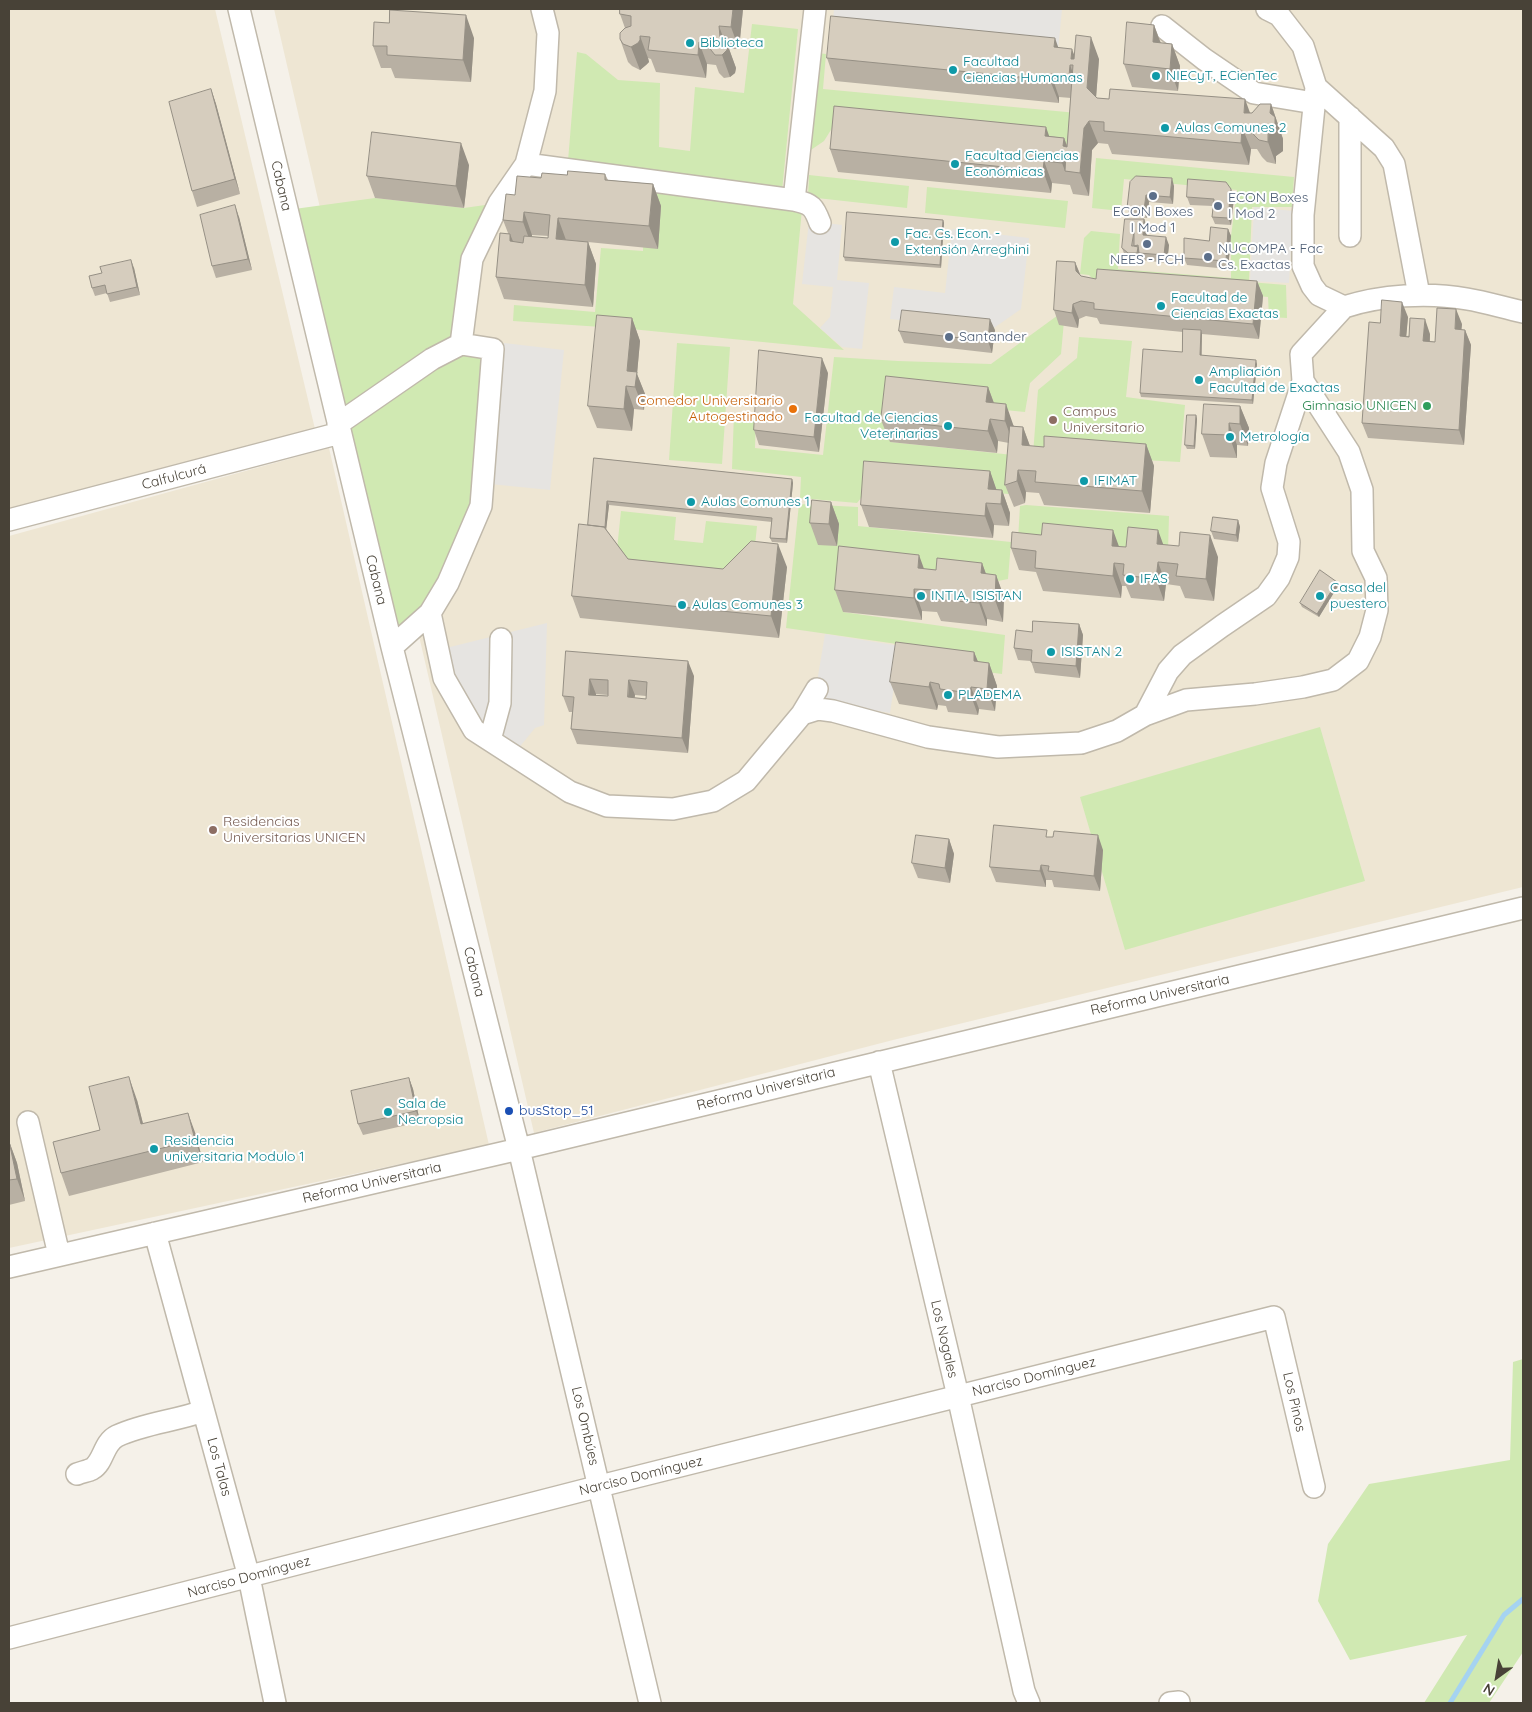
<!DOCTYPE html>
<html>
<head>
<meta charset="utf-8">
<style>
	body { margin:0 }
	#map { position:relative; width:1532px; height:1712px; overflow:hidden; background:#f5f1e9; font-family:Quicksand,sans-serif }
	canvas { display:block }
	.frame { position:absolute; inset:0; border:10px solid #484237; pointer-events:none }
	.north { position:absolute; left:1472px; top:1652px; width:50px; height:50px; -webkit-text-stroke:4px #fff; paint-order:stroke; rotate:212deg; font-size:14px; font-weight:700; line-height:20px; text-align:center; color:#484237 }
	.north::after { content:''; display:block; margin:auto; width:18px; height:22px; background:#484237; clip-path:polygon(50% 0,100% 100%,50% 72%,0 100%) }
</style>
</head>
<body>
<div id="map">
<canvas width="1532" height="1712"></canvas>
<div class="frame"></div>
<div class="north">N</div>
</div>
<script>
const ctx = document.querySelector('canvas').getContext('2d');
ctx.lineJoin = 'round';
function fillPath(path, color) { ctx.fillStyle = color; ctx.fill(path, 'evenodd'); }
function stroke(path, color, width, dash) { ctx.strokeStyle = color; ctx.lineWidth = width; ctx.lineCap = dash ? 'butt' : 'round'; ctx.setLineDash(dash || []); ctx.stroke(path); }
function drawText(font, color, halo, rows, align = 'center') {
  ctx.font = font + ' Quicksand,sans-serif'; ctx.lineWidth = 4; ctx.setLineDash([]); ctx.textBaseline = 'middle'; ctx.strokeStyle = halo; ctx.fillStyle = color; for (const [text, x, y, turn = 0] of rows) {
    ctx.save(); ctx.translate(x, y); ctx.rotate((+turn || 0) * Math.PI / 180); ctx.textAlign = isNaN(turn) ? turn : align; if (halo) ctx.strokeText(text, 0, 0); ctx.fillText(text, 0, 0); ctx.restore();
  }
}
fillPath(new Path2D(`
	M9 9H215L315 429 9 512Z
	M274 9H1523V887L893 1040 534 1133Z
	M329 448 489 1145 9 1248V536Z`), '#eee6d3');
fillPath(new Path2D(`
	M752 24 798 29 782 191 568 161 577 52 586 54 618 80 660 83 659 147 690 151 695 87 744 93Z
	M817 53 826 54 823 89 1077 113 1073 149 834 125 824 141 805 154Z
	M1096 158 1294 177 1292 207H1252L1249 282 1286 285 1287 318 1269 317 1268 297 1094 280 1089 275 1080 274 1084 238 1091 231 1120 234 1118 269 1231 278V236L1237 190 1124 179 1121 211 1092 208Z
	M809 175 909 186 907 208 808 197Z
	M645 184 802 209 793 304 844 350 631 329 513 321 514 305 595 312 601 248 643 251Z
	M927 187 1068 201 1065 228 925 213Z
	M375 198 464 208 499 203 472 259 461 345 493 349 481 506 430 613 392 647 287 210Z
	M1065 310 1061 354 1030 383 1025 412 894 399 890 442 1013 455 1009 494 873 483 857 503 800 498 801 477 732 469 734 413 756 416 755 448 823 455 834 357 898 361 991 364Z
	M1079 337 1132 341 1126 397 1185 405 1180 462 1033 454 1038 390 1077 358Z
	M677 343 730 347 722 464 669 460Z
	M799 504 858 507V526L1011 542 1008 579 843 612 1005 635 1002 674 949 667 904 645 786 628Z
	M1026 505 1169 516 1168 551 1122 549 1018 540 1020 506Z
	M621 511 676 517 674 540 703 543 706 521 757 526 753 565 731 586 640 577 617 549Z
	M1320 727 1365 881 1125 950 1080 797Z
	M1523 1359V1652L1489 1703H1424L1467 1635 1350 1660 1318 1601 1328 1544 1369 1484 1510 1460 1513 1362Z`), '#d0e9b2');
fillPath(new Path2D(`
	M834 9H1062L1058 51 832 30Z
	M1254 207 1293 211 1289 283 1250 281Z
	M809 221 842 225 837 280 869 283 862 349 842 347 820 328 830 317 833 287 802 284Z
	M952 229 1029 238 1021 309 991 330 890 319 894 287 945 293Z
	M504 343 564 350 550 490 490 484Z
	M547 623 544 725 535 728 513 755 474 730 438 650Z
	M825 634 900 646 890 713 814 700Z`), '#e6e4e1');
stroke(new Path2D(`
	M1450 1703 1504 1615 1523 1599`), '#a5d3f1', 5);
const minor = new Path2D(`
	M239 9 392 647 519 1149 650 1703
	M1267 9 1279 15 1303 46 1316 87 1303 215V266L1312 286 1319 295 1344 307C1381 295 1428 292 1467 299 1486 302 1504 308 1523 312
	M1162 26 1204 59 1254 93 1314 103
	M1316 87 1384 148 1394 164 1419 295
	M526 164 545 91 548 33 542 9
	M794 200 815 9
	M1350 236V117
	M461 344 493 349 481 506 448 583 430 613 444 678 474 730 570 792 607 806 673 809 713 801 746 781 802 714 818 709 833 711 928 737 998 747 1081 743 1117 731 1145 715 1186 700 1255 694 1303 687 1333 680 1358 661 1370 637 1377 610 1376 578 1363 551 1362 490 1349 452 1303 381 1301 354 1344 307
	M338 424 432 359 461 344 472 259 499 203 526 164 794 200C812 204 814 207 820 223
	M9 520 340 433
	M392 647 430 613
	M802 714 817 689
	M1145 715 1168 671 1182 655 1222 626 1266 596 1279 578 1288 557 1289 542 1272 488 1276 463 1303 381
	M490 740 500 703 501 639
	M879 1062 958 1396 1024 1691 1029 1703
	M28 1122 59 1255
	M155 1233 249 1577 275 1703
	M9 1267 519 1149 1523 908
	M77 1474C82 1472 88 1471 92 1469 104 1462 103 1443 117 1436 144 1423 176 1421 203 1411
	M9 1638 600 1486 1274 1317 1314 1487
	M1170 1703 1179 1702`);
stroke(minor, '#c0b9ab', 24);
stroke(minor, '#fff', 21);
fillPath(new Path2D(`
	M743 9 739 49H729L736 68 735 73 730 77 724 78 719 73 716 65 707 64 706 78 656 72 651 59 648 58 649 62 646 65 640 70 632 66 628 62 620 39 625 28 620 14Z
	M1154 25 1161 43 1172 44 1180 66 1178 91 1132 87 1124 64Z
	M474 38 471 82 395 78 391 68H381L373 46Z
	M1058 47 1074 54 1099 59 1096 97 1097 98 1252 113 1271 104 1283 139V151L1276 156V164L1267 162 1262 157 1257 149H1251L1249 165 1112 154 1108 144 1098 143 1092 150 1089 196 1073 194 1070 185 1052 183 1051 193 838 172 830 149 1049 136 1064 138 1067 145 1071 98 1059 97V103L835 81 827 58Z
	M211 89 216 104 240 194 197 207 192 191Z
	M469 165 464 208 375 198 367 176Z
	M605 174 608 180 653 184 661 206 658 249 588 242 596 264 593 307 504 299 496 277 508 233 503 220 515 195 541 178 567 175ZM532 235 549 236 548 238 532 237Z
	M1130 182 1174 186 1173 204 1149 202 1147 218 1130 216 1127 208Z
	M1187 197H1234L1231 225 1215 224 1212 217 1213 206 1190 205Z
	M239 217 252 270 216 278 212 266Z
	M1144 219 1147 227V235L1169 245 1167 263 1142 260 1140 256V261H1131L1125 256 1122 248Z
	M943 220 944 223 941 268 845 261 844 257Z
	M1228 229 1231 236 1228 269 1187 265 1184 258Z
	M1075 262 1081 276 1096 279 1257 281 1263 296 1259 339 1202 334V355L1257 364 1253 404 1141 397 1140 393 1182 352 1183 332 1100 324 1097 318 1086 316 1079 319 1078 328 1059 325 1054 310Z
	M134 268 140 295 110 302 107 293 95 296 92 288Z
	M1408 317 1406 336 1430 334V341L1435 342 1462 324 1461 330H1465L1471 345 1464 445 1368 438 1362 423 1380 323Z
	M632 318 640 341 637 374 645 394 644 410 634 409 632 431 597 428 588 406Z
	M995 330 992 353 904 343 899 331Z
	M828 373 819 452 759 445 754 430Z
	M988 387 994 403 1014 426 1023 427 1030 446 1044 447 1146 444 1154 466 1150 513 1044 505 1039 493 1026 492 1025 503 1014 507 1005 485 1009 443 998 441 997 453 890 442 881 420Z
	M1240 406 1249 428 1248 446 1237 445V458L1210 457 1202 434Z
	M1196 415 1197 419 1195 449H1187L1185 445Z
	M594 458 792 479 793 483 787 543 772 542 770 538 772 522 609 505 606 529 628 559 723 569 787 567 779 638 580 618 572 596 588 525Z
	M990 471 996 490H1002L1010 513 1009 526 994 525 993 538 869 527 861 505Z
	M831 502 839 524 837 546 818 545 810 523Z
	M1238 520 1240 527 1238 542 1214 539 1211 531Z
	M1163 545 1218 557 1214 601 1185 598 1180 586 1166 584 1164 601 1131 598 1126 586H1122L1121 598 1043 591 1036 572 1019 570 1011 548 1119 547H1126Z
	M982 563 986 574 996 575 1004 597 1003 622 987 619V626L941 621 937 612 922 611V620L843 612 835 590 924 569 936 570Z
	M1338 586 1319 617 1302 607 1300 603Z
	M1079 624 1083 635 1080 678 1035 673 1031 661 1018 660 1014 648 1032 632Z
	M566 651 694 676 688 753 577 744 571 729 572 712H569L563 696ZM596 694 608 695V696L596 695ZM635 695 646 696V699L634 698Z
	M974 652 978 662 989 663 997 686 995 711 979 709 978 715 948 712 946 706 938 705 937 710 899 704 890 682Z
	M1049 837 1103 850 1100 891 1054 887 1052 880H1046V887L996 882 990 867Z
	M949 839 954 854 950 883 918 878 912 863Z
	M409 1078 413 1089 420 1122 363 1135 358 1124Z
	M137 1100 143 1124 196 1135 203 1162 69 1196 61 1173 100 1130Z
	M9 1141 17 1163 25 1201 9 1205Z`), '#b8b0a3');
fillPath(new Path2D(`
	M733 9H743L739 49 731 27Z
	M466 15 474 38 471 82 463 60Z
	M1154 25 1162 47 1153 42Z
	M719 26 727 48 728 46 736 68 735 73 730 77 722 55 720 37Z
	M640 36 648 58 649 62 646 65 640 70 631 47Z
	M1091 37 1099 59 1095 111 1087 88Z
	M1055 38 1063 61 1054 47Z
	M699 42 707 64 706 78 698 55Z
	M1172 44 1180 66 1178 91 1170 69Z
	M1072 49 1080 71 1071 59Z
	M1070 65 1078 87V98L1069 76Z
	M1051 74 1059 97V103L1050 80Z
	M211 89 216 104 240 194 235 179Z
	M1245 99 1253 121 1244 113Z
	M1271 104 1283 139V151L1276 156V164L1268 142Z
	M1089 121 1098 143 1092 150 1089 196 1080 173 1084 128Z
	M1046 127 1054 150 1045 136Z
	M1242 127 1251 149 1249 165 1241 143Z
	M1064 138 1072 160 1063 146Z
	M461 143 469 165 464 208 456 186Z
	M1063 153 1070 172 1065 171 1062 163Z
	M1044 161 1052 183 1051 193 1043 171Z
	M1172 178 1174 186 1173 204 1170 197Z
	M653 184 661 206 658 249 649 226Z
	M1231 189 1234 197 1231 225 1228 218Z
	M1146 195 1149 202 1147 218 1144 210Z
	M235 205 239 217 252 270 248 259Z
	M524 212 532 235 531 244 523 222Z
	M558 218 566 240 556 239Z
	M1144 219 1147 227 1146 242 1143 235Z
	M943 220 944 223 941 268 940 265Z
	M1228 229 1231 236 1228 269 1226 261Z
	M510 234 519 256 510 241Z
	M1166 237 1169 245 1167 263 1164 255Z
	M588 242 596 264 593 307 585 285Z
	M1138 247 1140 256V261L1137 253Z
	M131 260 134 268 140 295 137 287Z
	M1075 262 1081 277 1076 271Z
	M1257 281 1263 296 1259 339 1253 324Z
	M1402 302 1408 317 1405 351 1400 336Z
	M1073 304 1079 319 1078 328 1072 313Z
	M1456 309 1462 324 1460 345 1455 329Z
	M632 318 640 341 637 374 645 394 644 410 635 387 627 371Z
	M990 319 995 330 992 353 988 341Z
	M1425 319 1430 334 1429 356 1423 341Z
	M1201 330 1202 334 1201 358 1200 355Z
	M1465 330 1471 345 1464 445 1459 430Z
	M822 358 828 373 819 452 814 437Z
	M1256 360 1257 364 1253 404 1252 400Z
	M626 386 634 409 632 431 624 409Z
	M988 387 996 409 986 402Z
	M1006 404 1014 427 1013 443 1005 421Z
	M1240 406 1249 428 1248 446 1240 424Z
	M1196 415 1197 419 1195 449 1194 446Z
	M990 419 998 441 997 453 988 431Z
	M1229 423 1237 445V458L1229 435Z
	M1023 427 1031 449 1022 445Z
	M1146 444 1154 466 1150 513 1142 491Z
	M1018 470 1026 492 1025 503 1017 481Z
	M990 471 998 494 988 489Z
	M792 479 793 483 787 543 786 539Z
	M1002 490 1010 513 1009 526 1001 504Z
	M607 501 609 505 606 531 605 527Z
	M831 502 839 524 837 546 829 524Z
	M986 503 994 525 993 538 985 516Z
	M1238 520 1240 527 1238 542 1236 535Z
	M1113 530 1121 552 1112 546Z
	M1158 530 1166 552 1157 544Z
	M1210 535 1218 557 1214 601 1206 579Z
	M778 544 787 567 779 638 771 616Z
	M919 555 927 577 926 590 918 568Z
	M1158 562 1166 584 1164 601 1156 579Z
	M982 563 990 585 981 573Z
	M1114 563 1122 586 1121 598 1113 576Z
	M996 575 1004 597 1003 622 995 600Z
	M1337 582 1338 586 1319 617 1317 614Z
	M914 589 922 611V620L914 598Z
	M979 597 987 619V626L979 603Z
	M1079 624 1083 635 1080 678 1076 666Z
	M974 652 983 674 974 661Z
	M688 661 694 676 688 753 682 738Z
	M989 663 997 686 995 711 987 689Z
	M590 679 596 694 595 710 589 695Z
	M629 680 635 695 633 712 628 697Z
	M930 682 938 705 937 710 929 687Z
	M971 687 979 709 978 715 970 693Z
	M1098 835 1103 850 1100 891 1094 876Z
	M949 839 954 854 950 883 945 868Z
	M1041 865 1046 880V887L1040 871Z
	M129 1077 137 1100 149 1147 141 1124Z
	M409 1078 413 1089 420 1122 416 1111Z
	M188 1113 196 1135 203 1162 195 1140Z
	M9 1141 17 1163 25 1201 17 1179Z`), '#969085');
const building = new Path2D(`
	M620 9H733L731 27 719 26 720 37 724 38 728 46 727 50 722 55H715L711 50 708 45 711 42H699L698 55 648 50 650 37 640 36V40L638 43 631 47 623 44 620 39V33L625 28 631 26V16L620 14Z
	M390 10 466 15 463 60 387 55V46H373L374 22 389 23Z
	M831 16 1055 38 1054 47 1072 49 1071 59H1074L1076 35 1091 37 1087 88 1097 98 1109 99 1110 89 1245 99 1244 113H1252L1260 104H1271L1270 113 1275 117V129L1268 134V142L1259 140 1254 135 1249 127H1242L1241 143 1104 131V122L1089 121 1084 128 1080 173 1065 171 1066 153H1063L1062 163 1044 161 1043 171 830 149 834 106 1046 127 1045 136 1064 138 1063 146 1067 147 1073 65H1070L1069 76 1051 74 1050 80 827 58Z
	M1127 22 1154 25 1153 42 1172 44 1170 69 1124 64Z
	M211 89 235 179 192 191 169 102Z
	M372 132 461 143 456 186 367 176Z
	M568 171 605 174V180L653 184 649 226 558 218 556 239 588 242 585 285 496 277 500 233 510 234V241L523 243 524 236 548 238 550 215 524 212 523 222 503 220 506 194 515 195 517 176 541 178 542 173 567 175Z
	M1136 176 1172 178 1170 197 1146 195 1144 210 1127 208 1130 182Z
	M1188 179 1226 182 1231 189 1228 218 1212 217 1214 199 1187 197Z
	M235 205 248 259 212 266 200 215Z
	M847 212 943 220 940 265 844 257Z
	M1125 219H1144L1143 235 1166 237 1164 255 1139 253 1138 245 1134 246 1138 247 1137 253H1128L1122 248ZM1134 232V246H1132Z
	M1211 227 1228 229 1226 261 1184 258V238L1209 241Z
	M131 260 137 287 107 294 105 285 92 288 89 276 102 273 100 267Z
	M1057 261 1075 262 1076 271 1081 276 1096 279 1097 269 1257 281 1253 324 1094 309V303L1081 301 1073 304 1072 313 1054 310Z
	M1382 300 1402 302 1400 336 1409 337 1410 318 1425 319 1423 341 1435 342 1437 308 1456 309 1455 329 1465 330 1459 430 1362 423 1369 322 1380 323Z
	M902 310 990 319 988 341 899 331Z
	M597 315 632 318 627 371 637 372 635 387 626 386 624 409 588 406Z
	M1183 329 1201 330 1200 355 1256 360 1252 400 1140 393 1143 349 1182 352Z
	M759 350 822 358 814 437 754 430Z
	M886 376 988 387 986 402 1006 404 1005 421 990 419 988 431 881 420Z
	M1204 404 1240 406V424L1229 423V435L1202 434Z
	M1187 415H1196L1194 446 1185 445Z
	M1010 426 1023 427 1022 445 1044 447V436L1146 444 1142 491 1035 482 1036 471 1018 470 1017 481 1005 485Z
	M594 458 792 479 786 539 770 538 772 518 607 501 605 527 588 525Z
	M864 461 990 471 988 489 1002 490 1001 504 986 503 985 516 861 505Z
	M812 500 831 502 829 524 810 523Z
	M1213 517 1238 520 1236 535 1211 531Z
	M1043 523 1113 530 1112 546 1126 547 1128 527 1158 530 1157 544 1179 546 1180 532 1210 535 1206 579 1176 576 1178 564 1158 562 1156 579 1123 575 1124 564 1114 563 1113 576 1035 568 1036 551 1011 548 1012 532 1041 535Z
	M579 524 604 527 628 559 723 569 751 541 778 544 771 616 572 596Z
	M839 546 919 555 918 568 936 570 937 558 982 563 981 573 996 575 995 600 979 597V603L933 599 934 590 914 589V598L835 590Z
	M1320 570 1337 582 1317 614 1300 603Z
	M1033 621 1079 624 1076 666 1031 662 1032 650 1014 648 1016 630 1032 632Z
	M896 642 974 652V661L989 663 987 689 971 687 970 693 940 689 939 684 930 682 929 687 890 682Z
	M566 651 688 661 682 738 571 729 574 697 563 696ZM590 679 608 680V696L589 695ZM629 680 647 682 646 699 628 697Z
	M994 825 1047 830 1046 837H1053L1054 831 1098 835 1094 876 1048 871 1049 866 1041 865 1040 871 990 867Z
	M916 835 949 839 945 868 912 863Z
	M129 1077 141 1124 188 1113 195 1140 61 1173 53 1142 100 1130 89 1087Z
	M409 1078 416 1111 358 1124 351 1091Z
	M9 1141 17 1179 9 1180Z`);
fillPath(building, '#d6cdbe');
stroke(building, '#969085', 1);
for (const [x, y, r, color] of [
	[690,43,5,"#0f9aa8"],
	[953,70,5,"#0f9aa8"],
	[1156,76,5,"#0f9aa8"],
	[1165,128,5,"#0f9aa8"],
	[955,164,5,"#0f9aa8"],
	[1153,196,5,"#5c6f8a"],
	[1218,206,5,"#5c6f8a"],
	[895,242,5,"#0f9aa8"],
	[1147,244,5,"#5c6f8a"],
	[1208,257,5,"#5c6f8a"],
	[1161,306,5,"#0f9aa8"],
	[949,337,5,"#5c6f8a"],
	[1199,380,5,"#0f9aa8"],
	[1427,406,5,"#2e9e5b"],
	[793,409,5,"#e8710a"],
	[1053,420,5,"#8d6e63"],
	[948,426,5,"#0f9aa8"],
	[1230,437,5,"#0f9aa8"],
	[1084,481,5,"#0f9aa8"],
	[691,502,5,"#0f9aa8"],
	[1130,579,5,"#0f9aa8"],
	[921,596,5,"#0f9aa8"],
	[1320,596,5,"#0f9aa8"],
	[682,605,5,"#0f9aa8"],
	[1051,652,5,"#0f9aa8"],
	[948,695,5,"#0f9aa8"],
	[213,830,5,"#8d6e63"],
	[509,1111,5,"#1a4fb4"],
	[388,1112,5,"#0f9aa8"],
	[154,1149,5,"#0f9aa8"]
]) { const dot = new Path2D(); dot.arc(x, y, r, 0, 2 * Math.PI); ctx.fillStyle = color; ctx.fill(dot); stroke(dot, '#fff', 2); }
drawText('14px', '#0d838f', '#fff', [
	["Biblioteca",700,43],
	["Facultad",963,62],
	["Ciencias Humanas",963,78],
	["NIECyT, ECienTec",1166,76],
	["Aulas Comunes 2",1175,128],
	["Facultad Ciencias",965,156],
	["Económicas",965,172],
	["Fac. Cs. Econ. -",905,234],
	["Extensión Arreghini",905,250],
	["Facultad de",1171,298],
	["Ciencias Exactas",1171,314],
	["Ampliación",1209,372],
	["Facultad de Exactas",1209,388],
	["Facultad de Ciencias",938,418,"right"],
	["Veterinarias",938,434,"right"],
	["Metrología",1240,437],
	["IFIMAT",1094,481],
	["Aulas Comunes 1",701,502],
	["IFAS",1140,579],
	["Casa del",1330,588],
	["puestero",1330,604],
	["INTIA, ISISTAN",931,596],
	["Aulas Comunes 3",692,605],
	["ISISTAN 2",1061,652],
	["PLADEMA",958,695],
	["Sala de",398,1104],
	["Necropsia",398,1120],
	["Residencia",164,1141],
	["universitaria Modulo 1",164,1157]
], 'left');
drawText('14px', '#484237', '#fff', [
	["Cabana",281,186,77],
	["Calfulcurá",174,477,-15],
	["Cabana",376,580,76],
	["Cabana",474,972,76],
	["Reforma Universitaria",1160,995,-13],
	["Reforma Universitaria",766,1089,-14],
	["Reforma Universitaria",372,1183,-13],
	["Los Nogales",944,1339,77],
	["Narciso Domínguez",1034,1377,-14],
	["Los Pinos",1294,1402,77],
	["Los Ombúes",585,1426,77],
	["Los Talas",219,1467,75],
	["Narciso Domínguez",641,1476,-14],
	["Narciso Domínguez",249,1577,-15]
]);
drawText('14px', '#4e5e75', '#fff', [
	["ECON Boxes",1228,198],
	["I Mod 2",1228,214],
	["ECON Boxes",1153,212,"center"],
	["I Mod 1",1153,228,"center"],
	["NUCOMPA - Fac",1218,249],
	["Cs. Exactas",1218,265],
	["NEES - FCH",1147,260,"center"],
	["Santander",959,337]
], 'left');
drawText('14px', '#c56008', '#fff', [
	["Comedor Universitario",783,401],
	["Autogestinado",783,417]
], 'right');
drawText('14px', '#27864d', '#fff', [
	["Gimnasio UNICEN",1417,406]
], 'right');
drawText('14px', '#785e54', '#fff', [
	["Campus",1063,412],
	["Universitario",1063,428],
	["Residencias",223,822],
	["Universitarias UNICEN",223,838]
], 'left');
drawText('14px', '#164399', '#fff', [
	["busStop_51",519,1111]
], 'left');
</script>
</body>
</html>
